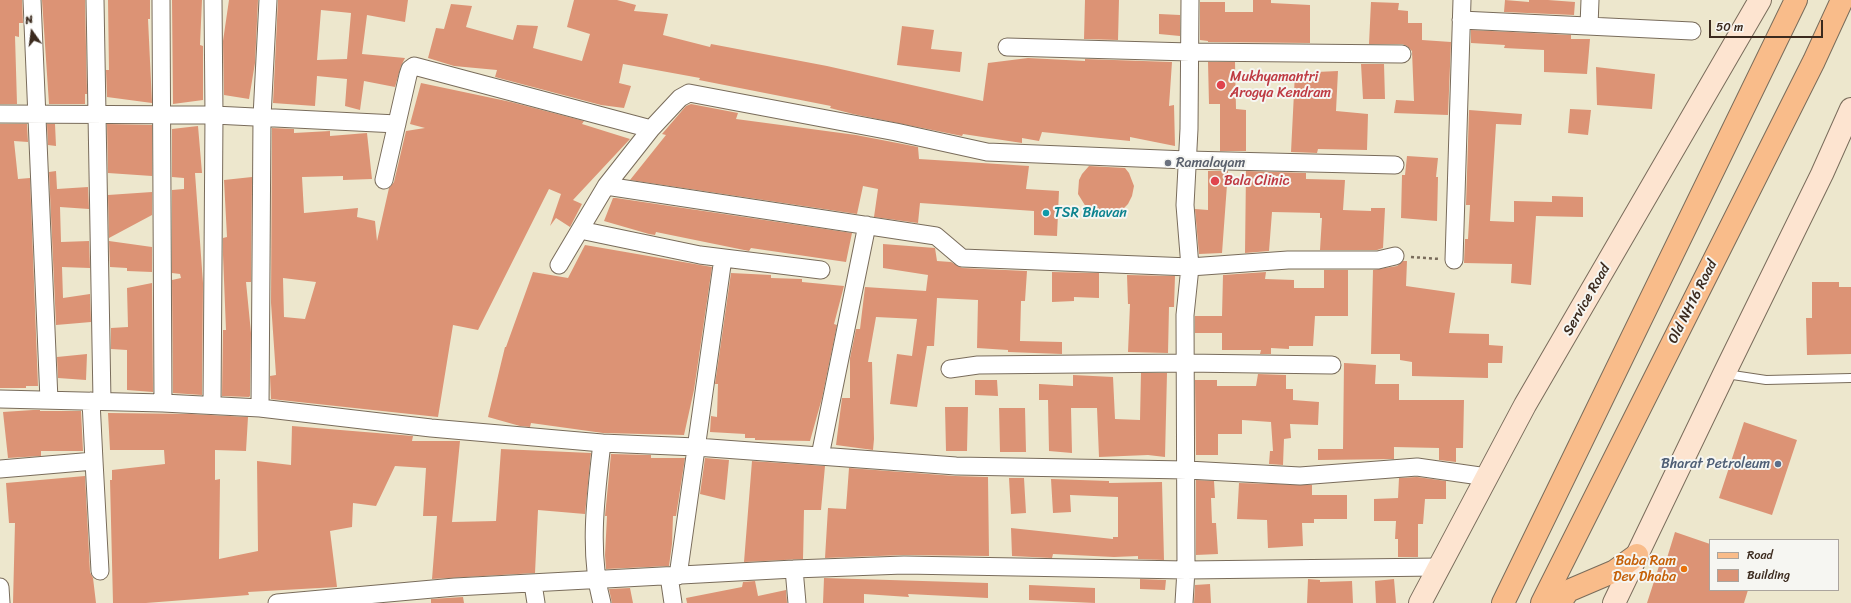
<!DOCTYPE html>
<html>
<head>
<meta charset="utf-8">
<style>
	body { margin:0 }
	#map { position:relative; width:1851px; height:603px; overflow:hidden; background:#ede7cd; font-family:Sriracha,sans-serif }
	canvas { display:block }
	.legend { position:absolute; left:1709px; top:539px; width:130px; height:52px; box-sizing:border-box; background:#f6f6f2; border:1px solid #aba49d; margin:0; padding:5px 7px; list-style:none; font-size:12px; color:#3b2a1e }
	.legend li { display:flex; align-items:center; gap:8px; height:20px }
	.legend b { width:20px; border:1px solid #aba49d }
	.north { position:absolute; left:12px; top:12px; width:40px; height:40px; -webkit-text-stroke:3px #f6f6f2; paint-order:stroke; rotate:346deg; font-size:11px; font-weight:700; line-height:16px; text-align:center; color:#3b2a1e }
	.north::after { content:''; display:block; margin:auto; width:14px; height:18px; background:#3b2a1e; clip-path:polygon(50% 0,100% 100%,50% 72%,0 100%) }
	.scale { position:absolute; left:1709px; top:20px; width:114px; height:18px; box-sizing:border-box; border:2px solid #3b2a1e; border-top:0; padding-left:5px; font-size:12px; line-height:14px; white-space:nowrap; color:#3b2a1e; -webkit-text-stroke:3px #f6f6f2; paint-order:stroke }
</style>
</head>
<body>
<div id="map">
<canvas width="1851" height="603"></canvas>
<ul class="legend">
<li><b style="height:5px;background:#f9bc8a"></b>Road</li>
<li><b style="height:11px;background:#dc9375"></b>Building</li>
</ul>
<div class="north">N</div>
<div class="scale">50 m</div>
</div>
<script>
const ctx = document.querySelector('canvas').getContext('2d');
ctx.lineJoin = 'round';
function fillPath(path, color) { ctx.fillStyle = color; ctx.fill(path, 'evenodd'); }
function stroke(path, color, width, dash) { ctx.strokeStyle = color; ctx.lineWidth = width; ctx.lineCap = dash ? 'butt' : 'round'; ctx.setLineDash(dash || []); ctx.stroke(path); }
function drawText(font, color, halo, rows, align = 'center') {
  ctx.font = font + ' Sriracha,sans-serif'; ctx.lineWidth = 4; ctx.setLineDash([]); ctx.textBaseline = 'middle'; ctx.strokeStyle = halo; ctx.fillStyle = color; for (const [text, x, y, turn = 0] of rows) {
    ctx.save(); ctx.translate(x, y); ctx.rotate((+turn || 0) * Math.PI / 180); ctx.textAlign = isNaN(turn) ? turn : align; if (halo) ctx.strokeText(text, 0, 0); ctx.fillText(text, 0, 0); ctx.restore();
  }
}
fillPath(new Path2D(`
	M0 0H22L23 23H19V37L15 36 17 104H0Z
	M42 0H85L87 94H85V104H49Z
	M108 0H150V19H148L152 103 107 97 106 70H109Z
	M172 0H202L200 45 203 46V100L173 104Z
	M229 0H258L255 63 249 99 224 95 223 41Z
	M278 0H408L405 22 367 15 362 54 405 58 401 66 395 87 364 81 360 110 345 106 347 79 317 76 315 106 273 103ZM321 10 351 13 347 59 317 60Z
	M574 0H617L636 5 634 11 668 14 663 35 710 47 711 44 827 66 983 101 988 63 1028 58 1085 61V59L1172 62 1169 106 1174 105 1175 146 1130 137V141L1042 132 1039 141 1022 138V143L963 134 962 136 853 114 830 108 831 106 699 80 700 78 623 64 619 83 631 86 624 108 601 105 495 77 497 70 454 66 428 58 436 28 444 29 451 4 472 6 466 27 513 40 517 25 538 26 533 48 582 61 590 34 567 27Z
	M1085 0H1119L1118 40 1084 39Z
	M1253 0H1271V3L1310 5V43L1208 42V41L1200 40V2H1225V12H1253Z
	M1505 0 1529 2V0H1548L1575 2 1574 15 1504 12Z
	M1371 2 1399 3 1398 10 1408 11V23H1422V40L1451 42 1448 115 1394 113 1396 100 1414 101 1412 51 1407 46 1402 44H1369Z
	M1159 14 1180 15V36L1159 34Z
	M902 26 934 30 931 49 962 52 960 72 897 65Z
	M1471 30 1571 35V39H1590L1587 74 1544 72V50L1504 48 1505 45 1471 43Z
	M1208 62H1235L1236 109 1246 110V151H1220V104H1209Z
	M1361 64H1384L1385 99H1363Z
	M1596 67 1655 74 1652 109 1597 105Z
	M1338 71 1336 111 1368 114 1367 150 1318 149 1317 153 1291 152 1295 73Z
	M421 83 511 102 584 121 582 124 630 139 573 200 582 204 570 227 556 218 550 226 561 194 549 189 478 330 453 325 438 417 271 399 270 376 276 375 271 303 272 128 294 129V133L330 131V136L367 133 372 179 343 180V176L302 177 304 213 358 208 357 217 375 221 377 241 389 188 394 182 406 131 425 128 410 124ZM283 278 316 282 305 319 284 317Z
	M691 104 738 113 736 119 856 135 918 147 919 159 1029 166 1026 189 1059 191 1057 236 1034 235V211L920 203 918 223 874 217 878 189 863 186 857 214 630 180 666 135 662 134 686 106Z
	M1570 109 1591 110 1588 135 1568 133Z
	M1469 110 1522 114 1521 125 1496 124 1490 221 1514 222V201L1552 202V196L1583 197V217L1536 216 1531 285 1511 283 1512 264 1464 263 1465 239H1468L1470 205H1466Z
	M0 124H27L28 142 14 141 18 179 30 178 38 386H26V388H0Z
	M47 124H55L56 146 48 145Z
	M107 124 152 125V176L108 173Z
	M198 126 202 173H195L203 283 202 395 173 393 172 280 181 278 180 274 172 273V190L184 189V178L172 177V129Z
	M1407 156 1438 158 1436 177H1438L1437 221 1401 218 1402 175H1405Z
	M1089 166 1125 168 1129 173 1134 186 1132 196 1128 204 1121 211 1112 214 1103 215 1093 212 1086 207 1078 194 1079 180 1082 174Z
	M56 171 57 189 88 187 89 209 60 207 61 242 89 241 90 268 62 267 63 298 90 294 91 322 56 325 49 172Z
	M1208 171H1228L1222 253 1199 254 1195 209 1208 210Z
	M1246 171 1306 173V179L1345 180 1343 210 1371 211V208H1385L1383 248 1377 250H1320L1322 218H1320V213L1272 212 1269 251 1245 253Z
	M252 177 251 282H246L251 333 250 396 249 397 222 396 223 330H226L223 255V238L227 237 224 180Z
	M152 192V215L109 238 108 195Z
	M613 198H616L852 233 846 262 751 248 749 251 656 232 655 235 649 234 604 221Z
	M109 241 152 247V272L127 271V268L110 267Z
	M883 244 935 248 937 261 951 262 962 268 1027 271 1025 301H1021L1020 341 1062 342V354L1008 352V350L977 348 978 300 937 298 934 346H927L917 407 890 404 897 354 912 356 917 319 876 317 868 362H872L874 439 873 450 836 445 842 398H850V358L856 329H860L865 287 926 291 928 275 883 268Z
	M585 245 712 267 694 390 684 435 603 433 531 423 530 427 520 426 488 417 505 347H506L533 272 568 278Z
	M1403 261H1407L1406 286 1455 293 1449 333 1489 334V345L1503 346 1502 363H1488V378L1412 376V362L1400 360V354H1371L1373 270 1397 266Z
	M1324 270H1348V316H1315L1313 346H1289V349L1271 348V354H1260L1261 350H1222V333H1195V316H1222L1223 275 1266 272 1265 279 1294 280V288H1324Z
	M1052 272 1099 273V298L1074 297V301L1052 302Z
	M731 273 771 275V278L802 279V282L844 286 834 324 837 325 822 398 810 441 755 440V438H745V434L710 432 711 416 717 417 718 384H715Z
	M1127 275 1175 276 1174 307H1169L1168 353 1128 352 1130 304H1128Z
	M1812 282H1839V287H1851V354L1807 355 1806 318H1812Z
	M152 283 153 392 127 390V350L111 349V328L128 327 127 288Z
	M87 354 86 380 58 378 57 357Z
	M1344 363 1376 365 1375 384H1399V400H1464L1463 448H1456V462L1439 460V448L1394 447V459L1318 460V449H1343Z
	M1141 373H1167L1165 457 1148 455 1099 457 1097 408H1071L1072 453 1049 451 1048 400H1039V384L1073 386V375L1113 377 1115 419 1140 420Z
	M1258 374 1286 375V389H1293V400L1319 402 1318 425 1290 424 1291 438 1284 439 1283 465 1269 464 1270 451H1273L1271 422 1242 420V434H1218V455H1196L1195 380H1217V386H1256Z
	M975 380H997L998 396 975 395Z
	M945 407H968L967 451H946Z
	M999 408H1025L1026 452H1000Z
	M33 410H40V411H81L83 451H41V456L8 458 3 412Z
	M108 413 191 414 248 417 246 451 215 450V480L220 479 219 559 258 551 257 461 291 465 292 426 413 436 412 441H460L452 522 496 521 501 449 591 453 585 514 538 510 535 573 432 579 437 516H423L426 468 395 466 376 506 353 503 352 527 330 531 337 587 248 592 249 595 146 603H113L110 480H112V470L165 464 164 450H110Z
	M1744 422 1797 440 1772 515 1719 498Z
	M611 454 651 455V458H685L676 516H673L672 544 669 566 606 569 605 555 607 516H605Z
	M705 458 729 460 725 500 700 494Z
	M752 461 825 466 821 510H804L803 559 744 562Z
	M849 468 955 476 988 477 989 556 904 555 825 558 828 508 846 509Z
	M85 476 90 572 93 578 96 603H13L15 523H9L6 483Z
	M1417 477 1446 481V499H1425L1423 524H1418V557H1398V539H1395L1396 521H1374V499L1398 498 1399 478Z
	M1009 478H1024L1026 513 1011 514Z
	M1051 479 1109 481V483L1162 482 1164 560 1138 559V556L1114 557 1053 554 1052 558 1012 556 1011 528 1113 539V537H1118V497L1070 495 1071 512 1053 513Z
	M1196 480 1214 481 1215 498H1211L1212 523H1216L1218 554 1196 555Z
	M1239 483 1312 485V495H1347V519H1314V523H1302L1303 546 1268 548 1267 520 1237 519Z
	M1675 532 1710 544V590H1748L1744 603H1647L1662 557 1667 558Z
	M824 578 988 583V598L908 594 909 597 864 594V603H823Z
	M1140 579 1166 580 1165 590 1140 589Z
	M1308 579 1320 580V582L1352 581 1353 603H1307Z
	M1394 579 1396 603H1376L1375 581Z
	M755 581 758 596 786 590 787 603H687L686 598 742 587 743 582Z
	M1210 584 1211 603H1194L1195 585Z
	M1029 585 1095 588V603L1029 600Z
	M630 588 633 603H612L609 589Z
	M463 597 464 603H431V599Z`), '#dc9375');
const lane = new Path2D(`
	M1726 374 1766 380 1851 378`);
const street = new Path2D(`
	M32 0 49 400
	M95 0 102 401
	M161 0 163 403
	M1461 20 1692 31
	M1589 26 1590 0
	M1007 47 1190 52 1402 54
	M0 114 214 115 397 124
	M384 180 408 75 410 69 414 66 651 129
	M606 186 936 236 962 258 1190 267 1288 260H1378L1395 256
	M580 230 700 255 821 270
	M1454 260 1462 0
	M559 265 606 186 651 129 680 98 689 93 896 132 987 152 1187 160 1395 165
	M950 369 978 365 1185 363 1332 365
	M0 399 163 403 260 408 431 428 602 443 696 447 956 466 1187 470 1300 476 1417 467 1487 477
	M212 405 214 115 213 0
	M260 408 262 117 268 0
	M820 456 867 225
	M94 461 100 571
	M0 469 94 461 91 401
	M794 569 797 603
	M669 576 673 603
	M678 576 723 258
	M533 584 536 603
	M0 587 1 603
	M277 603 455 587 794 569 904 565 1186 570 1439 567
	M602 603C588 553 596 494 602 443
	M1184 603 1186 570 1185 315 1190 267 1185 205 1189 129 1190 0`);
const secondary = new Path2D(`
	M1420 603 1525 405 1760 0
	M1614 603 1724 374 1822 174 1851 109`);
const primary = new Path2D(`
	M1503 603 1796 0
	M1542 603 1814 61 1842 0`);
const highway = new Path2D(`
	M1560 603 1568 591 1615 571 1637 555`);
stroke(lane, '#796c5b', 10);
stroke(street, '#796c5b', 19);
stroke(secondary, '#796c5b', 24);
stroke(primary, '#796c5b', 24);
stroke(highway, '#796c5b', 24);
stroke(new Path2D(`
	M1411 257 1440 259`), '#796c5b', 2.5, [3, 3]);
stroke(lane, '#fff', 8);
stroke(street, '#fff', 17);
stroke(secondary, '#fde4d0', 22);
stroke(primary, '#f9bc8a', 22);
stroke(highway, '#f9bc8a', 22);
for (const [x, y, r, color] of [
	[1221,85,5,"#e0444e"],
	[1168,163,4,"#6b7280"],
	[1215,181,5,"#e0444e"],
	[1046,213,4,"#0f9aa8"],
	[1778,464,4,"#5c6f8a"],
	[1684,569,4,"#e8710a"]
]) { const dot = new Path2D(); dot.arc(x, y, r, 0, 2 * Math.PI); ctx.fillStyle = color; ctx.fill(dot); stroke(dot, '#f6f6f2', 1.5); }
drawText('14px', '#be3a42', '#f6f6f2', [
	["Mukhyamantri",1230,77],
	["Arogya Kendram",1230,93],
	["Bala Clinic",1224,181]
], 'left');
drawText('14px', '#5b616d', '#f6f6f2', [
	["Ramalayam",1176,163]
], 'left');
drawText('14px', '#0d838f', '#f6f6f2', [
	["TSR Bhavan",1054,213]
], 'left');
drawText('14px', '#3b2a1e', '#f6f6f2', [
	["Service Road",1587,300,-60],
	["Old NH16 Road",1693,302,-63]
]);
drawText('14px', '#4e5e75', '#f6f6f2', [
	["Bharat Petroleum",1770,464]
], 'right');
drawText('14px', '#c56008', '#f6f6f2', [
	["Baba Ram",1676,561],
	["Dev Dhaba",1676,577]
], 'right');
</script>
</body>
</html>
